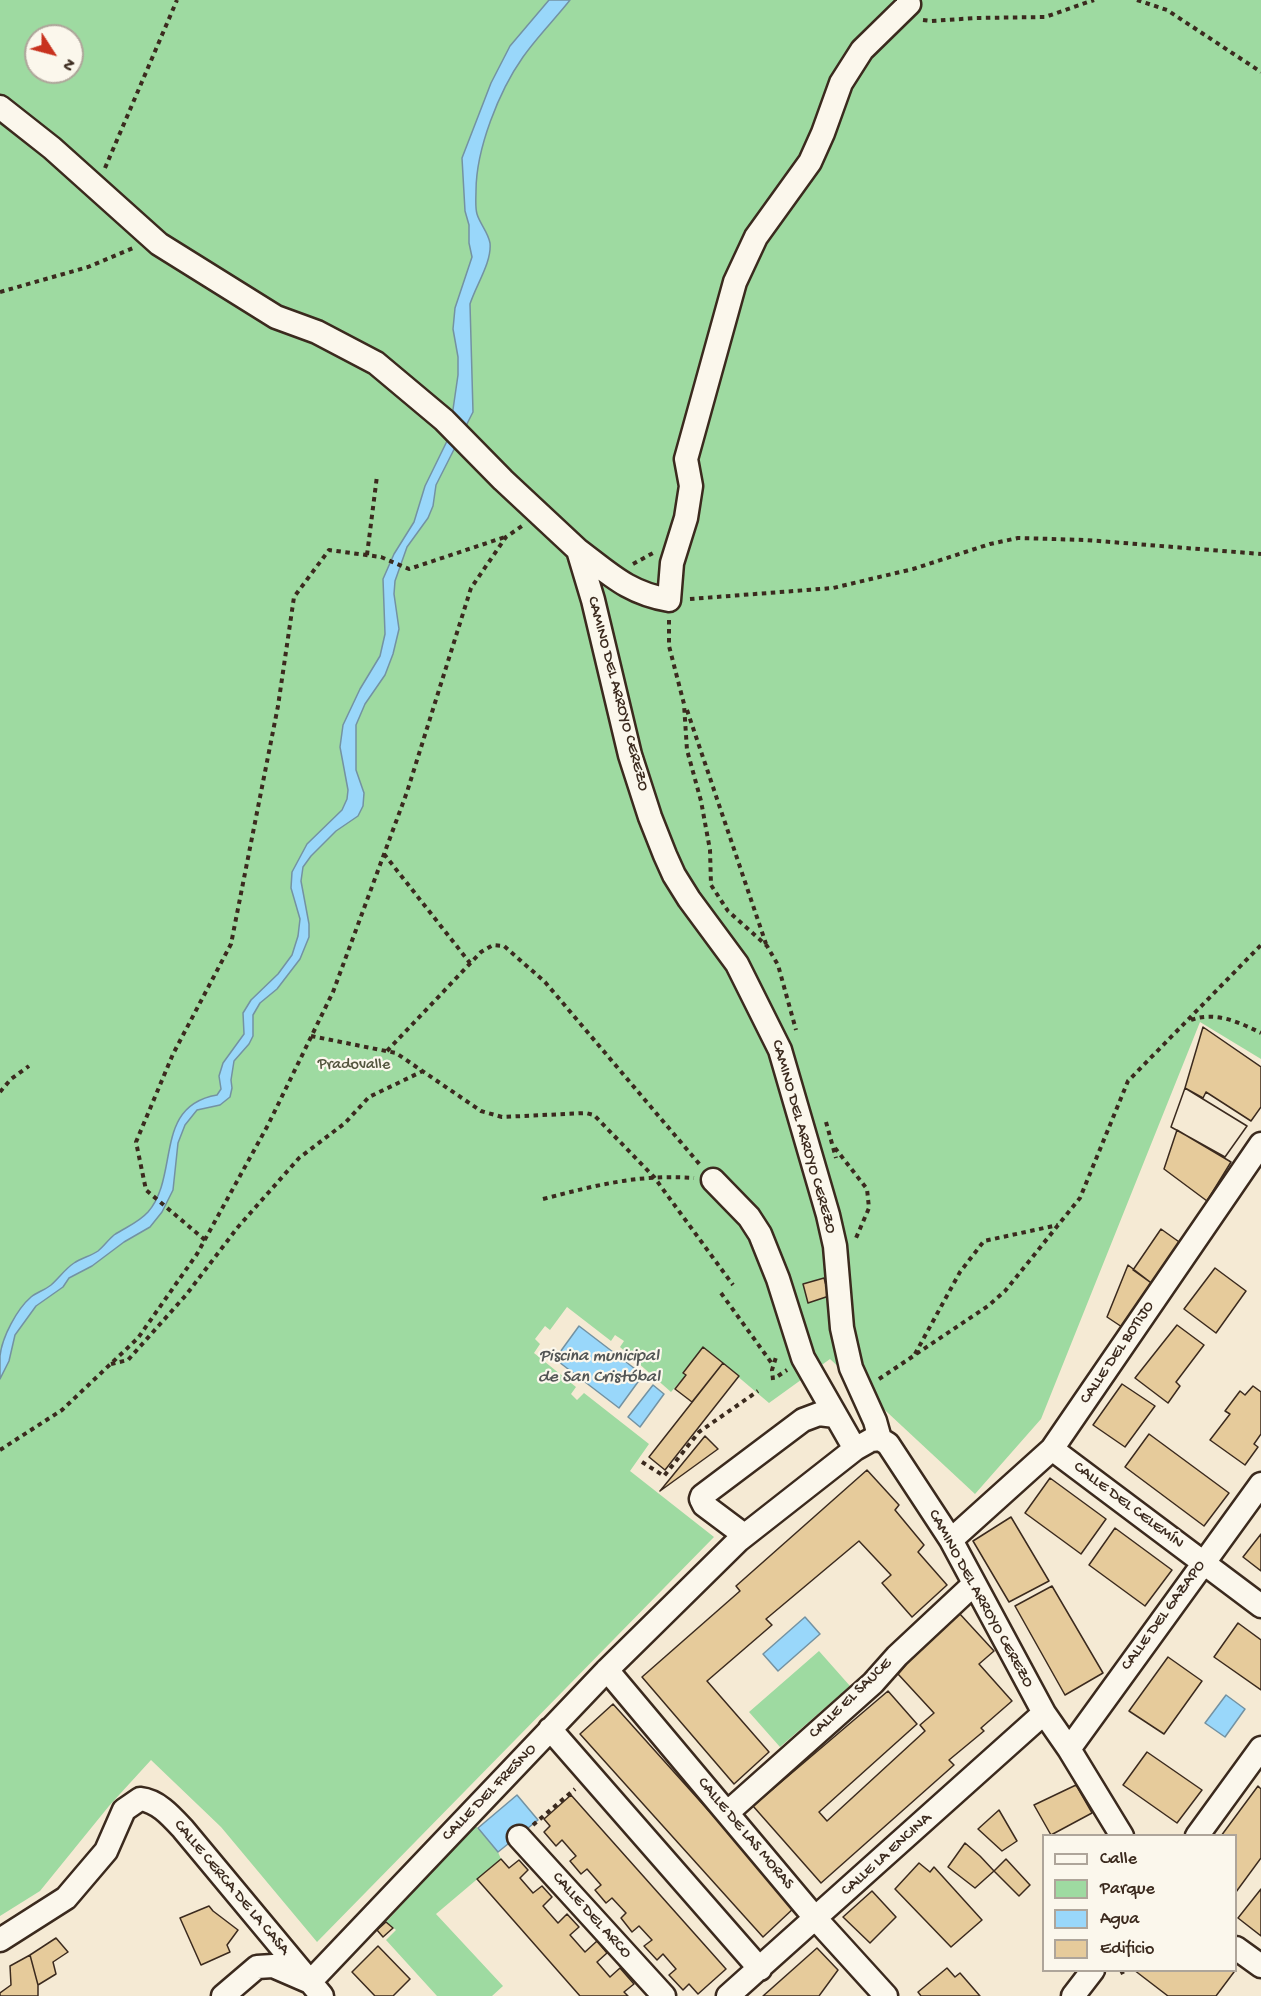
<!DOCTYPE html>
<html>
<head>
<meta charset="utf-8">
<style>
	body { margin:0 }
	#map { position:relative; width:1261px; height:1996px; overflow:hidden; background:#f5ead4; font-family:"Gochi Hand",sans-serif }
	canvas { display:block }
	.legend { position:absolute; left:1042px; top:1834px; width:195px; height:138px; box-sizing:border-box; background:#fbf7ec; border:2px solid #aea59a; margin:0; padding:8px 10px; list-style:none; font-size:18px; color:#3b2a1e }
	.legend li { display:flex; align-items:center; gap:12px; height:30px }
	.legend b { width:30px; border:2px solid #aea59a }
	.north { position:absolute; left:24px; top:24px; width:60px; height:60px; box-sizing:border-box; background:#fbf7ec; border:2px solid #aea59a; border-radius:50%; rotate:126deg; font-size:16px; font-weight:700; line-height:24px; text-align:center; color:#3b2a1e }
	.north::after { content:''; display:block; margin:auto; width:21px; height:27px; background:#c8321e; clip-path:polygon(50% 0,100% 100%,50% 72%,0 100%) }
</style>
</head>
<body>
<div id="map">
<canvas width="1261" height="1996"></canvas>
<ul class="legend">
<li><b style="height:8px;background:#fbf7ec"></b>Calle</li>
<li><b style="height:16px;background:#9edaa1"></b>Parque</li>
<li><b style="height:16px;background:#99d7fa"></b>Agua</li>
<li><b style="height:16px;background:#e6cb9b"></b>Edificio</li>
</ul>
<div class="north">N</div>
</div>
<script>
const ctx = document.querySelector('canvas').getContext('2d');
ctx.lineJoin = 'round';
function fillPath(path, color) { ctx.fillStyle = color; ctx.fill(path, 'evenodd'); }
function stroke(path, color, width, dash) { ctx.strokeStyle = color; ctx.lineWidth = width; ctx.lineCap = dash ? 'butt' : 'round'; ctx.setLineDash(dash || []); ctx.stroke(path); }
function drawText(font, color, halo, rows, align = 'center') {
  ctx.font = font + ' "Gochi Hand",sans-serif'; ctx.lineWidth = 4.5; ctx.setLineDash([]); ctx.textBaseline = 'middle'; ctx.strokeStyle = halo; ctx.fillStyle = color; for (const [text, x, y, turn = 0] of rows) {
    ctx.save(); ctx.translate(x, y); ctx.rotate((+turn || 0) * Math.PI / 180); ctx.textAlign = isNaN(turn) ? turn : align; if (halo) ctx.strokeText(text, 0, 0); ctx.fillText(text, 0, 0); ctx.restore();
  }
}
fillPath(new Path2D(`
	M0 0H1261V1059L1200 1022 1041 1419 975 1494 830 1359 769 1403 703 1347 683 1372 686 1375 671 1392 620 1347 624 1341 615 1335 611 1341 567 1307 550 1330 545 1326 535 1339 540 1344 534 1353 576 1387 571 1394 577 1400 584 1393 649 1444 630 1471 714 1537 317 1942 221 1827 151 1760 109 1806 40 1891 0 1916ZM36 36H72V72H36Z
	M819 1651 850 1686 780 1747 749 1712Z
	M475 1825 498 1852 501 1859 436 1914 503 1986 492 1996H437L386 1940 396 1930 386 1922Z`), '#9edaa1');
const water = new Path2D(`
	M549 0H570C555 19 537 37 523 57 499 91 476 149 476 191 476 197 475 207 477 214 480 224 488 232 490 243 492 262 476 285 470 304L473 412 436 485 433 506 428 518 407 547 395 581 394 594 399 629 393 654 385 675 365 704 356 725V770L364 793 363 806 358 816 336 831 311 856 303 867 301 881 309 924V937L300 959 277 989 260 1003 253 1015V1036L249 1044 234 1061 231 1080 232 1088 230 1097 220 1105 197 1110 185 1125 178 1143 173 1190 162 1212 150 1227 124 1242 92 1266 69 1278 63 1287 36 1306 15 1335 9 1361 0 1379C0 1372 0 1364 0 1356 2 1337 17 1309 31 1297 37 1292 45 1290 51 1285 59 1278 65 1269 74 1263 81 1258 91 1256 98 1251 104 1246 108 1240 114 1235 126 1227 138 1223 148 1212 180 1175 153 1106 217 1095L221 1089 219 1076 223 1063 244 1034 243 1013 251 1000 278 974 292 955 298 936 300 919 291 888 292 872 307 844 342 810 347 799 348 790 340 747 343 725 360 689 380 656 385 634 383 579 394 554 414 522 425 486 449 437 458 375V357L453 329 455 308 472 257 469 243V225L465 211 462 158 491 83 510 46Z
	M579 1326 643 1375 619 1408 555 1359Z
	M653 1385 664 1394 640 1427 628 1417Z
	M805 1617 820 1634 778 1671 763 1654Z
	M1226 1695 1245 1709 1225 1737 1205 1723Z
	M517 1795 538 1820 498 1852 478 1828Z`);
fillPath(water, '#99d7fa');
stroke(water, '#7392a2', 1.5);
const building = new Path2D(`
	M1203 1027 1261 1067V1107L1251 1121 1206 1092 1203 1098 1185 1088Z
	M1185 1088 1247 1126 1225 1157 1171 1127Z
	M1185 1088 1247 1126 1225 1157 1171 1127Z
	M1177 1130 1231 1162 1207 1201 1164 1169Z
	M1161 1229 1182 1244 1154 1285 1133 1270Z
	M1128 1265 1154 1285 1122 1327 1107 1317Z
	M1215 1268 1246 1291 1216 1333 1184 1309Z
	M824 1278 829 1296 808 1303 803 1284Z
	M1177 1325 1204 1345 1176 1382 1180 1386 1168 1403 1135 1378Z
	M703 1347 723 1363 692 1402 675 1389 686 1375 683 1373Z
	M723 1363 739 1376 665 1470 649 1457Z
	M1122 1384 1155 1406 1125 1447 1093 1425Z
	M1253 1386 1261 1392V1434L1254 1444 1258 1447 1245 1465 1210 1440 1230 1414 1225 1411 1240 1391 1245 1395Z
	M1149 1434 1229 1493 1204 1526 1125 1467Z
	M705 1436 718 1449 660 1491Z
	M867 1470 899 1505 895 1510 924 1545 918 1552 947 1585 912 1617 882 1583 891 1575 859 1541 766 1619 772 1625 707 1681 769 1752 734 1784 642 1677 740 1591 736 1586Z
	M1050 1478 1106 1519 1081 1554 1025 1513Z
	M1011 1517 1049 1581 1009 1602 973 1541Z
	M1115 1528 1172 1570 1145 1606 1089 1565Z
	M1261 1534V1571L1243 1557Z
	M1052 1586 1103 1673 1065 1695 1015 1606Z
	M959 1613 994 1651 979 1664 1012 1701 981 1728 984 1731 949 1760 954 1765 821 1883 753 1806 888 1691 917 1724 819 1812 827 1821 925 1731 920 1725 934 1713 898 1674 926 1641Z
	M1238 1623 1261 1640V1690L1214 1657Z
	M1168 1657 1202 1681 1164 1734 1129 1711Z
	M613 1704 795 1907 763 1937 580 1734Z
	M1147 1752 1202 1790 1177 1823 1123 1785Z
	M1076 1785 1092 1813 1051 1835 1034 1805Z
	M1258 1786 1261 1789V1858L1236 1892V1836H1221Z
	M571 1795 726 1969 698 1994 689 1984 683 1990 669 1975 676 1969 663 1954 657 1960 644 1946 652 1940 639 1926 632 1932 621 1918 626 1913 612 1898 606 1903 595 1890 601 1885 587 1869 581 1874 570 1861 576 1856 562 1840 556 1846 544 1832 550 1826 544 1819Z
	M999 1810 1017 1841 1002 1851 978 1829Z
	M965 1843 980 1856 994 1871 975 1888 948 1867Z
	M501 1859 509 1868 519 1860 528 1870 520 1878 533 1893 542 1886 552 1897 543 1906 558 1923 567 1914 579 1927 570 1935 585 1952 597 1941 607 1953 597 1962 610 1977 620 1968 634 1984 624 1992 628 1996H580L477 1879Z
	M1006 1859 1030 1885 1019 1896 994 1871Z
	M919 1863 930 1872 934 1867 982 1920 951 1947 895 1889Z
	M1261 1889V1936L1238 1918Z
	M872 1891 896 1917 870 1943 843 1917Z
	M209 1906 213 1911 238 1930 227 1945 230 1952 201 1965 180 1918Z
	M386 1922 393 1928 383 1937 377 1930Z
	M56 1938 68 1952 53 1962 56 1974 38 1985 30 1955Z
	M378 1946 410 1979 393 1996H375L352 1972Z
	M817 1948 838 1970 819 1996H763Z
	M30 1955 38 1985V1996H0V1993L11 1985 10 1966Z
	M947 1968 955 1977 960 1973 980 1996H921L918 1992Z
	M1134 1970H1233L1234 1972 1216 1996H1168Z`);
fillPath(building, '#e6cb9b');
stroke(building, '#3b2a1e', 1.5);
const minor = new Path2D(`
	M0 107 52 148 159 244 276 317 317 332 376 363 444 420 503 480 578 550 593 600 630 755 650 817 665 855 674 875 689 899 737 964 780 1050 828 1215 835 1246 842 1328 851 1368 875 1421 880 1439 888 1444 951 1540 1044 1713 1069 1749 1122 1836
	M578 550C610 574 628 593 669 600L672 563 686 518 691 486 686 459 735 282 756 237 810 162 823 133 841 83 862 50 909 4 908 0
	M713 1180 749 1217 760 1234 778 1279 803 1358 855 1449
	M1052 1449 1261 1606
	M744 1535 704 1505 701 1499 702 1496 803 1420 819 1414 835 1416
	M951 1540 1052 1449 1261 1144
	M607 1670 816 1919 886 1996
	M550 1729 760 1969
	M1069 1749 1261 1484
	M727 1813 873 1683 897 1656 974 1584
	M1197 1836 1261 1748
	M519 1837 664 1996
	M0 1940 66 1898 106 1851 124 1810 140 1799C158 1801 171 1816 183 1829L322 1996
	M1236 1948 1261 1966
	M223 1996 257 1967 273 1966 310 1982 607 1670 739 1540 855 1449 871 1440 880 1439
	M728 1996 1044 1713
	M1073 1996 1093 1970`);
stroke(minor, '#3b2a1e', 27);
stroke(new Path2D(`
	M1137 0 1167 10 1261 72
	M923 20 931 21 976 18 1045 17 1094 0
	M105 168 177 0
	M0 292 88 267 133 248
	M367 555 377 476
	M633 564 653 553
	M690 599 833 588 913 569 990 544 1018 538 1086 540 1261 554
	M669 620V646L684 704 687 750 701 801 710 850 711 885 728 911 767 946 778 965 796 1030
	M687 710 766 944
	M384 854 470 963
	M1191 1020C1215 1011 1239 1022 1261 1033
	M311 1036 396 1053 481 1111 502 1117 586 1113 594 1115 654 1177 733 1285
	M387 1051 481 952 493 945 504 946 545 982 701 1166
	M0 1092 11 1079 29 1066
	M826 1122 836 1158
	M835 1148 867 1189 869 1208 856 1238
	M543 1199C597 1185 639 1174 694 1178
	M205 1240 146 1190 136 1142 173 1054 231 944 278 706 294 597 329 550 381 557 409 569 505 537
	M721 1293 773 1365
	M915 1354 960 1272 984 1241 1058 1225
	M111 1364 128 1360 186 1295 238 1227 299 1158 345 1123 369 1097 423 1071
	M778 1376 787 1370
	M879 1379 988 1306 1005 1291 1080 1198 1128 1081 1261 945
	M773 1380 772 1370 777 1354
	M0 1450 62 1410 138 1338 197 1254 268 1125 333 992 407 792 471 588 506 537 522 526
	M642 1462 664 1476 699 1432 758 1391
	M533 1825 575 1789
	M1121 1970 1125 1978`), '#3b2a1e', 4, [4.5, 4.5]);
stroke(minor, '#fbf7ec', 22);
drawText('16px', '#3b2a1e', '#fbf7ec', [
	["CAMINO DEL ARROYO CEREZO",617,694,75],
	["CAMINO DEL ARROYO CEREZO",803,1137,74],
	["CALLE DEL BOTIJO",1118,1353,-56],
	["CALLE DEL CELEMÍN",1128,1506,37],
	["CAMINO DEL ARROYO CEREZO",980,1599,61],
	["CALLE DEL GAZAPO",1164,1616,-54],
	["CALLE EL SAUCE",851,1699,-44],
	["CALLE DEL FRESNO",490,1793,-46],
	["CALLE DE LAS MORAS",745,1834,50],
	["CALLE LA ENCINA",887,1855,-42],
	["CALLE CERCA DE LA CASA",231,1888,50],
	["CALLE DEL ARCO",591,1916,48]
]);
drawText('16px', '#54563f', '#fbf7ec', [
	["Pradovalle",354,1066]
]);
drawText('italic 18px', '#525555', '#fbf7ec', [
	["Piscina municipal",599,1357],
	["de San Cristóbal",599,1378]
]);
</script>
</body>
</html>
